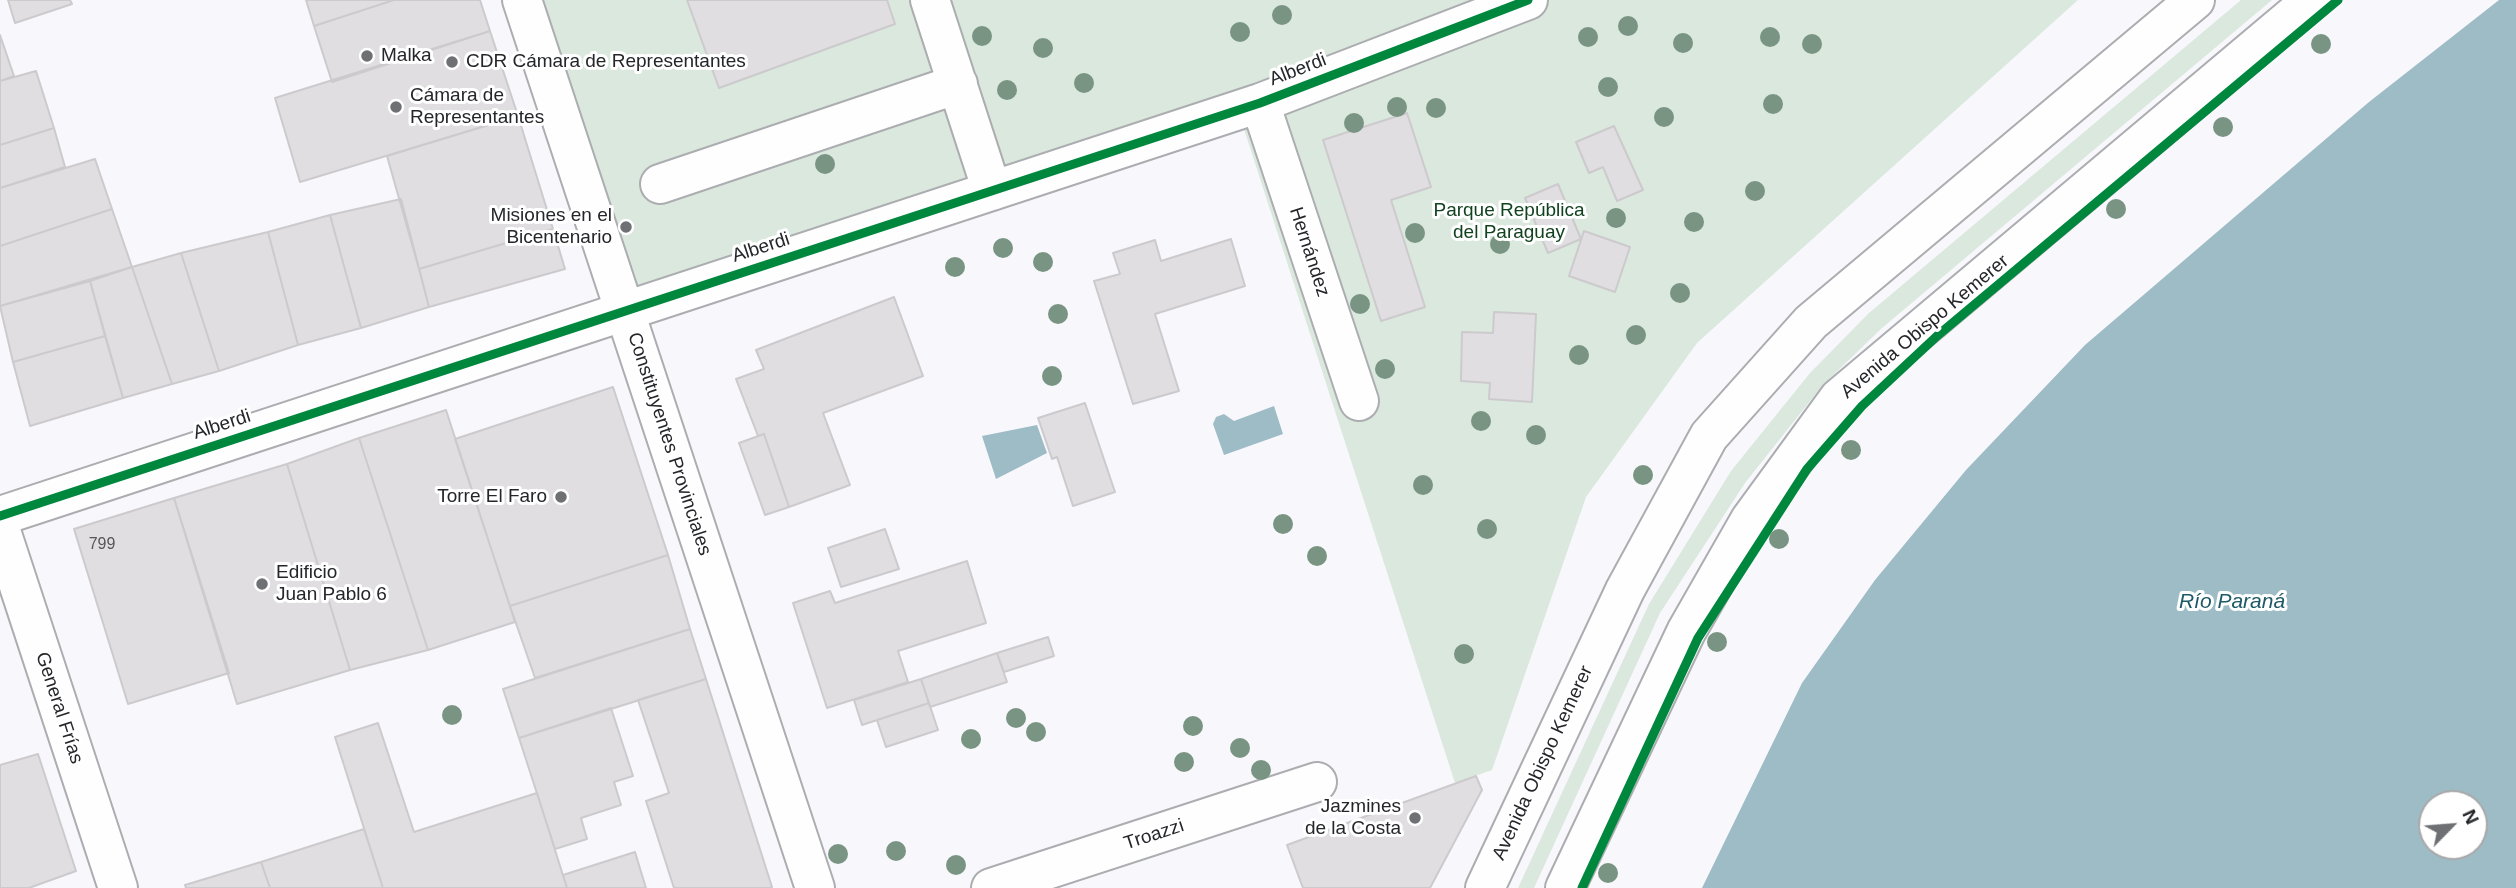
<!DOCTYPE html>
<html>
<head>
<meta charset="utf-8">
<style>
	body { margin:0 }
	#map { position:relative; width:2516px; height:888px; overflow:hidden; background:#f8f8fc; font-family:Arial,sans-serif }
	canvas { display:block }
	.north { position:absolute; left:2418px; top:790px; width:70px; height:70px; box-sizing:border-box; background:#fff; border:2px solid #a8a8aa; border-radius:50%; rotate:65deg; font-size:19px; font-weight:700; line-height:28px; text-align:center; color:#25262a }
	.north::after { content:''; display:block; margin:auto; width:24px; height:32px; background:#6f7074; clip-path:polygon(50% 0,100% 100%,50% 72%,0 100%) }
</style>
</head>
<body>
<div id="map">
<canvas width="2516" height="888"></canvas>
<div class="north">N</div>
</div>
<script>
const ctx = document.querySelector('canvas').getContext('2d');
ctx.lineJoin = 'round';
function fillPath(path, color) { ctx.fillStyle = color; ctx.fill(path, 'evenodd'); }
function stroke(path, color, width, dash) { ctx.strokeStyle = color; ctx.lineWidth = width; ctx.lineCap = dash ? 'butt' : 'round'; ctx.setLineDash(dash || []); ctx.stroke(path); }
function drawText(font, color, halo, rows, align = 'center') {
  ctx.font = font + ' Arial,sans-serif'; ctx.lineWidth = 6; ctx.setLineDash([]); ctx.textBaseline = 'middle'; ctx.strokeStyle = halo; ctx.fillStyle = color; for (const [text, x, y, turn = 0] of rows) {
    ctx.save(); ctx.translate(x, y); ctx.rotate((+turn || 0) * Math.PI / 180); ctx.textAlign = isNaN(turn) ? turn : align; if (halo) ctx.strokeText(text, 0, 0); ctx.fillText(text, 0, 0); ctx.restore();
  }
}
fillPath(new Path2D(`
	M524 0H2078L1697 343 1586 497 1492 770 1455 783 1243 126 625 303Z
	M2241 0H2272L1882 328 1822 386 1745 483 1660 613 1534 888H1518L1649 604 1731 471 1810 373 1869 313Z`), '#dae8de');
fillPath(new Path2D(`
	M2499 0H2516V888H1702L1802 683 1875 580 1966 470 2085 345 2369 102ZM2432 804H2474V846H2432Z
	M1274 406 1283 434 1224 455 1213 424 1216 417 1224 414 1234 421Z
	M1037 425 1047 453 996 479 982 436Z`), '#9ebcc5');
const building = new Path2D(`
	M8 0H70L72 4 15 23Z
	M306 0H394L314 26Z
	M394 0H480L490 31 332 82 314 26Z
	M687 0H887L895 24 719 88Z
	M490 31 518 116 300 182 275 98Z
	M0 35 14 76 0 81Z
	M36 71 54 128 0 145V81Z
	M1407 113 1431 187 1391 200 1425 307 1381 321 1323 140Z
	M518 116 553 229 419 269 387 156Z
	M1614 126 1643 190 1617 201 1603 167 1589 173 1576 142Z
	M54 128 65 167 0 188V145Z
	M95 159 112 209 0 246V188Z
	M1558 184 1581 239 1548 253 1525 198Z
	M401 199 429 307 361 328 330 215Z
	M112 209 132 267 0 306V246Z
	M330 215 361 328 298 345 268 232Z
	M553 229 565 269 429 307 419 269Z
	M1584 231 1630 247 1615 292 1569 276Z
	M268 232 298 345 219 371 181 253Z
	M1231 239 1245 286 1155 314 1179 391 1133 404 1094 281 1120 274 1113 253 1155 240 1161 261Z
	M181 253 219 371 172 384 132 267Z
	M132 267 172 384 123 398 90 281Z
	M90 281 105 336 13 362 0 306Z
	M894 297 923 376 823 413 850 485 789 507 764 434 758 436 736 379 764 369 756 350Z
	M1494 312 1536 314 1532 402 1489 399 1490 383 1461 381 1462 332 1493 333Z
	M105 336 123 398 30 426 13 362Z
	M613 387 668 555 510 606 455 439Z
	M1085 403 1115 492 1073 506 1057 457 1052 459 1038 418Z
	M446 410 515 622 428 650 359 438Z
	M764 434 789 507 765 515 739 443Z
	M359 438 428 650 350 670 287 464Z
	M287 464 350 670 237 704 174 498Z
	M174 498 229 673 128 704 74 529Z
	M885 529 899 569 841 587 828 548Z
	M668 555 690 629 535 678 510 606Z
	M967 561 986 623 898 651 908 682 827 708 793 603 830 591 835 603Z
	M690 629 706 679 519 738 503 689Z
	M1048 637 1054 656 1004 672 997 653Z
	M997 653 1007 682 930 707 921 679Z
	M706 679 772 887 770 888H674L646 801 669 793 638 700Z
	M921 679 929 703 862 725 854 700Z
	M929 703 938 730 886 747 877 720Z
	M611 708 633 776 614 782 621 805 581 818 587 839 555 849 519 738Z
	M378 723 414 832 537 793 567 888H383L335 737Z
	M38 754 76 871 29 888H0V765Z
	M1476 776 1482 790 1430 888H1303L1287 845Z
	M364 829 383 888H270L261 862Z
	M635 852 646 888H567L563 875Z
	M261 862 270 888H186L185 885Z`);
fillPath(building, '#e0dee1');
stroke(building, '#cccacd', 2);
const minor = new Path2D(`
	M522 0 815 888
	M930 0 992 191
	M1260 103 1359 401
	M660 184 958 84
	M0 516 1260 103 1528 0
	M0 528 118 888
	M991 888 1317 782`);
const major = new Path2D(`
	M1485 888 1625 590 1709 436 1811 322 2195 0
	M1565 888 1686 632 1750 520 1839 398 2312 0`);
stroke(minor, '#acadb0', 42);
stroke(major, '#acadb0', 42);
stroke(minor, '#fefeff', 38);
stroke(major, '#fefeff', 38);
stroke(new Path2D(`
	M0 516 1260 103 1528 0
	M1582 888 1698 638 1807 469 1862 406 1937 336 2338 0`), '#00873e', 9);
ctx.fillStyle = '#799482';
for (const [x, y] of [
	[1282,15],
	[1628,26],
	[1240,32],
	[982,36],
	[1588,37],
	[1770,37],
	[1683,43],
	[1812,44],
	[2321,44],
	[1043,48],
	[1084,83],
	[1608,87],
	[1007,90],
	[1773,104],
	[1397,107],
	[1436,108],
	[1664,117],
	[1354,123],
	[2223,127],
	[825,164],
	[1755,191],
	[2116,209],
	[1616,218],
	[1694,222],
	[1415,233],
	[1500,244],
	[1003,248],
	[1043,262],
	[955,267],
	[1680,293],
	[1360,304],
	[1058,314],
	[1636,335],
	[1579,355],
	[1385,369],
	[1052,376],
	[1481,421],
	[1536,435],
	[1851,450],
	[1643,475],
	[1423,485],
	[1283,524],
	[1487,529],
	[1779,539],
	[1317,556],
	[1717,642],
	[1464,654],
	[452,715],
	[1016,718],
	[1193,726],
	[1036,732],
	[971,739],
	[1240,748],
	[1184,762],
	[1261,770],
	[896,851],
	[838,854],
	[956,865],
	[1608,873]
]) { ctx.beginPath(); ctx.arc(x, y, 10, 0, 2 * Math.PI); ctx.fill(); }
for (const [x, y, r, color] of [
	[367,56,7,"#6f7074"],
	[452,62,7,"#6f7074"],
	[396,107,7,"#6f7074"],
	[626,227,7,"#6f7074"],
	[561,497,7,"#6f7074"],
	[262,584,7,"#6f7074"],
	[1415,818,7,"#6f7074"]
]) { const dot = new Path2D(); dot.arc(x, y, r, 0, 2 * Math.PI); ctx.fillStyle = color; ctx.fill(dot); stroke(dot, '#fff', 2.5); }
drawText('16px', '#56565a', null, [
	["799",102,545]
]);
drawText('19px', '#25262a', '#fff', [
	["Malka",381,56],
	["CDR Cámara de Representantes",466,62],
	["Cámara de",410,96],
	["Representantes",410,118],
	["Misiones en el",612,216,"right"],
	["Bicentenario",612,238,"right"],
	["Torre El Faro",547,497,"right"],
	["Edificio",276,573],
	["Juan Pablo 6",276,595],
	["Jazmines",1401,807,"right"],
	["de la Costa",1401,829,"right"]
], 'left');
drawText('19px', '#25262a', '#fff', [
	["Alberdi",1298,70,-21],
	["Alberdi",761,248,-18],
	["Hernández",1309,252,72],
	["Avenida Obispo Kemerer",1925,327,-40],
	["Alberdi",222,425,-18],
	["Constituyentes Provinciales",669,444,72],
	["General Frías",59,708,72],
	["Avenida Obispo Kemerer",1543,763,-65],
	["Troazzi",1154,835,-18]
]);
drawText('19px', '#11421f', '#fff', [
	["Parque República",1509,211],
	["del Paraguay",1509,233]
]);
drawText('italic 21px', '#1e5967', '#fff', [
	["Río Paraná",2232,602]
]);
</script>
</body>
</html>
